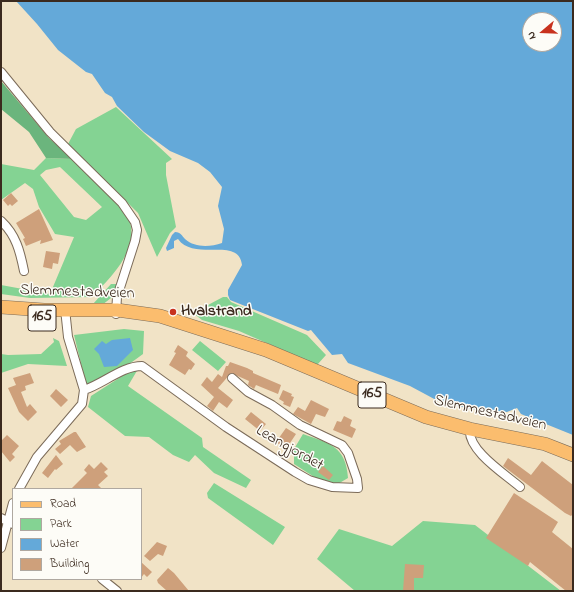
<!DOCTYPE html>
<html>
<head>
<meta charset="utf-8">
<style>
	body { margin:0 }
	#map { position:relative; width:574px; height:592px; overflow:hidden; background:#f1e3c6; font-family:"Indie Flower",sans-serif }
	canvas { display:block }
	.frame { position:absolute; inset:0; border:2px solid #3b2a1e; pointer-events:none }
	.legend { position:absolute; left:12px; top:488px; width:130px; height:92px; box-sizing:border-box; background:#fdfcf7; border:1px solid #afa8a0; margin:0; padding:5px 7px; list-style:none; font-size:12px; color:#3b2a1e }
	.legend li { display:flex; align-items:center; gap:8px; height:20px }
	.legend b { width:20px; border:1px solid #afa8a0 }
	.north { position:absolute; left:522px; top:12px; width:40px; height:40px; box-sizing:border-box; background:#fdfcf7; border:1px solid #afa8a0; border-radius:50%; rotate:251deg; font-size:11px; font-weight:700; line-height:16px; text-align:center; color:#3b2a1e }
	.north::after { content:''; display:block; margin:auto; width:14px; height:18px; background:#c8321e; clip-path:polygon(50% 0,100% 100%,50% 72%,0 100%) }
</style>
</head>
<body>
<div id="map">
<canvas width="574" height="592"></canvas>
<div class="frame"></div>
<ul class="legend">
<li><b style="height:5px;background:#fbbd6e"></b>Road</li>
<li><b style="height:11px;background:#84d393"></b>Park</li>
<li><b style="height:11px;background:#64a9d9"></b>Water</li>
<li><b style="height:11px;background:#cea07b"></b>Building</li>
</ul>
<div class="north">N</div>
</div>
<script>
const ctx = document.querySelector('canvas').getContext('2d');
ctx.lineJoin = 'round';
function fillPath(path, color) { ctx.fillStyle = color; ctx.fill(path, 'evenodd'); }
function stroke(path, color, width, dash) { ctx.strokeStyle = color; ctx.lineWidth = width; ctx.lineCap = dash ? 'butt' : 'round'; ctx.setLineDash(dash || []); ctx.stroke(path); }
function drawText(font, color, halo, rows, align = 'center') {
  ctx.font = font + ' "Indie Flower",sans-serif'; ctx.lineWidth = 3; ctx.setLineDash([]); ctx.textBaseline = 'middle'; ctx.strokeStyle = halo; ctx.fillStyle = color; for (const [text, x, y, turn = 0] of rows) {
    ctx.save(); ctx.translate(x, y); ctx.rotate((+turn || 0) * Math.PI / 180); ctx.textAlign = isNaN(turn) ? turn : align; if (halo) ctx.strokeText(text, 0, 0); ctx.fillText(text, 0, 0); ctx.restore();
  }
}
fillPath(new Path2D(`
	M116 107 172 159 166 163V175L176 227 170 233 157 257 138 213 68 144 76 129Z
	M46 158 73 159C85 171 127 208 130 222 138 252 110 278 92 297L30 298 1 294V285L50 294 74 237 55 234 39 207 33 189 25 183 1 200V164L34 170ZM60 167 102 207 86 220 74 217 40 175 46 170Z
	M111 284H117L111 298 102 305 93 304Z
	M223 297H227L231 302 307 335 326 355 317 365 239 331 202 320 193 313Z
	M124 329 144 331 143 354C126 367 107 379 86 384L74 335Z
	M53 338 59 341 67 366 28 364 1 373V354L8 355 41 354 54 342Z
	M200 341 226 362 218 371 192 350Z
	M138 369 128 386 202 438 203 447 251 480 246 488 214 473 195 455 189 462 173 455 149 437 125 436 88 407 91 396 130 371Z
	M303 434C329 443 346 446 348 478L336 485 322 482 294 464V449Z
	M214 483 285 527 273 545 208 498 207 493Z
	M423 521 475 525 561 591H355L317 559 339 529 392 546Z`), '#84d393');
fillPath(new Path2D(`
	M1 81 49 138 73 159 46 158 29 132 1 109Z`), '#6bb57d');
fillPath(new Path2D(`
	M16 1H573V435L521 414 517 408 507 412 471 409 438 401 410 386 348 363 342 354 332 355 311 330 308 331 230 300 228 295V290L242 265C239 236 194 262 178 239L174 241V248L167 251 166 248 172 235 175 232C181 232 182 236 185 239 195 248 210 247 222 243L224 229 218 206 222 187 210 172 198 163 170 151 144 132 117 106 112 97 105 93 92 74 86 72 58 50 37 24ZM530 20H554V44H530Z
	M130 338 133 350 117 366 104 367 99 354 94 349 102 341 106 344 112 340Z`), '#64a9d9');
fillPath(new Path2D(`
	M11 193 18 201 12 206 10 204 8 206 3 200Z
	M39 209 53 240 40 244 41 240 26 246 23 239 25 238 16 223Z
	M46 251 60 253 58 264 53 263 52 269 43 267Z
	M178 345 188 352 186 356 195 364 191 370 189 369 185 375 169 365 176 353 174 352Z
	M230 362 247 368 253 371V373L281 385 278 394 256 385 254 389 248 385 249 381 231 373 218 388 233 400 227 408 219 402 213 411 207 406 214 397 201 385 207 377 212 382 218 374 222 377 226 366H228Z
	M30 373 34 383 25 386 26 390 21 392 27 407 30 404 37 412 28 421 19 412 8 388 16 385 13 378Z
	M56 389 68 400 61 407 50 396Z
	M283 390 292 394 291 396 294 397 290 407 283 404 284 402 279 399Z
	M311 400 329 409 325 417 316 414 311 424 293 414 298 407 305 411Z
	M251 412 266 424 260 431 245 419Z
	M344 416 352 420 350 426 356 429 352 438 333 430 337 421 341 422Z
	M286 428 296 434 286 449 276 442Z
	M74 432H76L86 447 77 452 70 445 60 454 55 449 61 444 59 441Z
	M7 435 19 446 12 454 15 457 10 462 1 451V441Z
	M56 455 63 464 56 470 55 469 48 478 42 473Z
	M508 458 531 475 542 461 573 485V514L571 516 565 513 503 466Z
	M101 462 108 469 104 472 108 476 98 485 102 489H71L87 473 84 470 89 464 94 469Z
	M323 466 333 475 329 480 318 472Z
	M514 493 558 522 552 532 573 549V591H566L530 562 528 566 486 538Z
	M157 542 167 546 163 556 158 554 150 561 144 556Z
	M141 562 152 572 147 577 144 574 141 578Z
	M405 564 424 565 423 578H414V591H403Z
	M168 568 174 573 189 591H167L158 583 157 580Z`), '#cea07b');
const minor = new Path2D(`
	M1 72 50 132 122 203 135 222 137 230 135 241 117 297 116 314
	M1 221C16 235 20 251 24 271
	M84 390C103 384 122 366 142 366L226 427 295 472 309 480 332 487 358 488 357 479 348 453 342 445 300 425 272 405 248 392 232 378
	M470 429C467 450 505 474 520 487
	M19 489 37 457 82 404 84 390 68 337 65 309
	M1 518 13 524
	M1 548 13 503
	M102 579 117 591`);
const primary = new Path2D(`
	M1 307 44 310H117L160 316 266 350 426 417 470 429 545 444 573 455`);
stroke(minor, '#7b6b59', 10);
stroke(primary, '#7b6b59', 14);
stroke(minor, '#fff', 8);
stroke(primary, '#fbbd6e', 13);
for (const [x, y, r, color] of [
	[173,312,4,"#c8321e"]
]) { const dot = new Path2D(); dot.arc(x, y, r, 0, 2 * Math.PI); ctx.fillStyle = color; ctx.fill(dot); stroke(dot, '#fdfcf7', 1.5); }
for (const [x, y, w] of [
	[42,318,28],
	[372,395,28]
]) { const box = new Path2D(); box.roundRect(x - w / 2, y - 13, w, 26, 3); ctx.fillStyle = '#fdfcf7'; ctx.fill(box); stroke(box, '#3b2a1e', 1); }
drawText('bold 15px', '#3b2a1e', null, [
	["165",42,318],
	["165",372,395]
]);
drawText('16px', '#3b2a1e', '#fdfcf7', [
	["Slemmestadveien",77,293,2],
	["Slemmestadveien",490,414,13],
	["Leangjordet",289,449,30]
]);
drawText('bold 16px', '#3b2a1e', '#fdfcf7', [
	["Hvalstrand",181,312]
], 'left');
</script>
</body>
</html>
